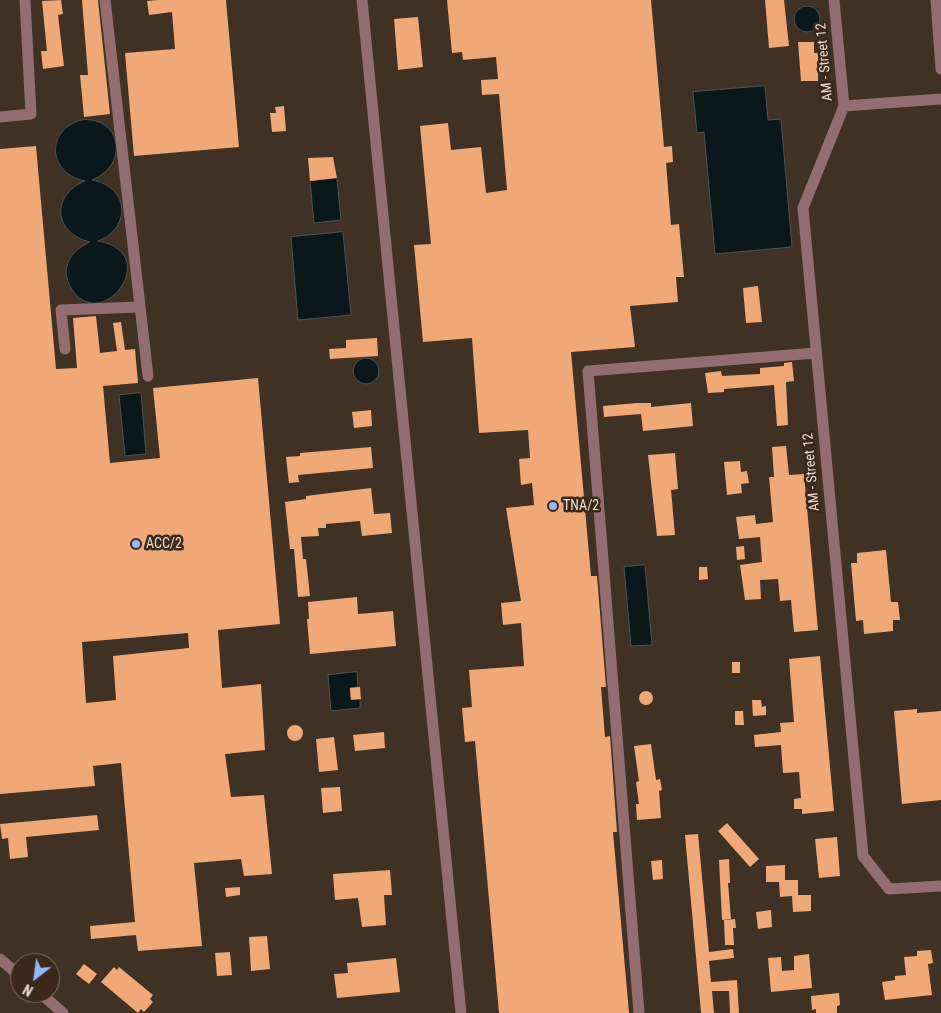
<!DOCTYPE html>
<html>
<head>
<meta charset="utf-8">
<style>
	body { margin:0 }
	#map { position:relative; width:941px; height:1013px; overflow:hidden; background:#3b2818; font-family:"Roboto Condensed",sans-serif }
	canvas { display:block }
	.north { position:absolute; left:10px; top:953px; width:50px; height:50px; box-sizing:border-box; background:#3b2818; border:1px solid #817164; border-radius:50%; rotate:210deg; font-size:14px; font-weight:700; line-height:20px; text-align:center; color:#ebded5 }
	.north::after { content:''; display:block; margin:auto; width:18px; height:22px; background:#94b7fd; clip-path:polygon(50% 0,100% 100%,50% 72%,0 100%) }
</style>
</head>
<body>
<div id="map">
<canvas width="941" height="1013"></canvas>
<div class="north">N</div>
</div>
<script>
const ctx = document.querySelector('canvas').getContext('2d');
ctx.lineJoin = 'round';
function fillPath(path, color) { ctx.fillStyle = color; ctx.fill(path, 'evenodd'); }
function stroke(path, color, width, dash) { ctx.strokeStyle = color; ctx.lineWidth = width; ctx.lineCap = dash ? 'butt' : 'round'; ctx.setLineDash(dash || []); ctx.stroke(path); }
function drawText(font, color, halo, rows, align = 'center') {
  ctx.font = font + ' "Roboto Condensed",sans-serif'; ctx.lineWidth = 5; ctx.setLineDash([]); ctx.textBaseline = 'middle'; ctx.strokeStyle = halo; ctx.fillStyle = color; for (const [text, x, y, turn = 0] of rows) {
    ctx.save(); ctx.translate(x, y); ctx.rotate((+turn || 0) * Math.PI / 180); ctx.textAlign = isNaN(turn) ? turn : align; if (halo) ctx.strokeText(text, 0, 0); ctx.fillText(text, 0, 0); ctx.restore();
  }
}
fillPath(new Path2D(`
	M0 0H941V1013H0ZM20 963H50V993H20Z`), '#3f3124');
const water = new Path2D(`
	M794 19a13 13 0 1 1 26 0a13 13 0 1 1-26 0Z
	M765 86 768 120 781 119 792 247 715 254 704 132 697 133 693 92Z
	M81 120C120 115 131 164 92 180 129 186 132 228 98 241 165 253 101 337 71 288 59 268 71 250 90 242 53 233 51 195 85 181 49 174 44 131 81 120Z
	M337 178 341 220 314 223 310 181Z
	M343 232 351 315 298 320 291 237Z
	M353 371a13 13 0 1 1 26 0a13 13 0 1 1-26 0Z
	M141 393 146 454 125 456 119 395Z
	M645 565 652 645 631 646 624 567Z
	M357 672 358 687 350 688 351 699H360V708L331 711 328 675Z`);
fillPath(water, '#0a181c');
stroke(water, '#4e5354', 1);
fillPath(new Path2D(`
	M61 0 63 14 58 15 64 66 43 69 41 51H47L42 1Z
	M82 0H98L110 114 84 117 80 75H88Z
	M158 0H226L239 147 134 156 125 53 175 49 172 12 149 15 147 1Z
	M447 0H651L664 147 672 146 673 162 666 163 671 225 679 224 684 277H676L678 302 630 306 635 347 571 352 591 576H597L606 687H601L605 737 610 736 617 832H613L629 1013H499L475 741 465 742 462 708 472 707 469 670 524 666 521 623 503 625 501 603 521 601 506 508 534 505 532 483 521 485 519 459 530 458 528 430 479 433 472 338 423 342 414 245 431 244 420 126 448 123 451 150 481 147 486 193 507 190 499 94 482 95 481 80 498 79 496 57 463 60 462 52 452 53Z
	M765 0H784L789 46 769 48Z
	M418 17 423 67 398 70 394 19Z
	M798 42H814V53H818V81H801Z
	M284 106 286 131 272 132 270 113H276L275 107Z
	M36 146 56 369 77 368 73 318 96 316 100 353 117 351 113 323 121 322 125 350 135 349 138 383 103 386 110 463 160 458 153 388 258 378 280 624 218 630 222 688 261 684 265 750 225 754 231 797 264 795 272 874 244 876 241 859 194 863 202 946 138 951 136 935 91 939 90 926 135 922 121 763 93 766 95 786 0 794V149ZM188 633 189 648 113 656 116 700 86 703 82 642Z
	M333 157 337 178 310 181 308 158Z
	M758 286 762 322 746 323 743 288Z
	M377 338 378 356 330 359 329 349 346 348V340Z
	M792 362 794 381 786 382 788 425 777 426 774 385 724 389V392L708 393 705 373 721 371 722 376 760 374V368L784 366V363Z
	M637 403H651V407L691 403 693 426 643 431 641 414 604 417 603 406Z
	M371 410 372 426 354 428 352 412Z
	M786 446 789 475 804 474 818 630 794 632 791 600 780 601 778 579 760 580 761 599 745 600 740 565 762 562 760 537 739 539 736 517 755 515 756 524 773 522 769 477H774L772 447Z
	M371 447 373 468 298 475 299 482 289 483 286 457 300 456V453Z
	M675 453 678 489 671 490 675 535 657 536 648 455Z
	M740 461 741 472 747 471 749 483 741 484 742 493 727 495 724 462Z
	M371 488 374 514 390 513 392 533 362 536 360 521 326 524V528H318L319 536 301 537 303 559H306L310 596 298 597 294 549H290L285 502 306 499V496Z
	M744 546 745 559 737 560 736 547Z
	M886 550 891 602H898L900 620H893V631L864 634 863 620 856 621 851 563H857V553Z
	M699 567H707L708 579 699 580Z
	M357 597 358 614 393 611 396 646 310 654 307 619H309L308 602Z
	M820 656 834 811 802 814V809H794V799L801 798 799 772 783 773 781 745 755 747 754 735 781 732 780 723 794 722 789 659Z
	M732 662H740V673H732Z
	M360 687 361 699 351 700 350 688Z
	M639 698a7 7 0 1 1 14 0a7 7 0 1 1-14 0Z
	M752 700H761L762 707 766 706V715L753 716Z
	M917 709V713L941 711V800L902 804 894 711Z
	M735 711H743L744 725H735Z
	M287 733a8 8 0 1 1 16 0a8 8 0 1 1-16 0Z
	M384 732 385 748 355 751 353 735Z
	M334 737 338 770 319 772 316 739Z
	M651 744 656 780 660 779 662 790 659 791 661 818 637 820 636 804H639L636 782 639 781 634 746Z
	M340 787 342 811 323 813 321 788Z
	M97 815 99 830 26 837 28 857 10 859 8 838 2 839 0 824Z
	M727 823 759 859 750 867 718 831Z
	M698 834 709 952 733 949 734 958 709 961 711 982 737 980 739 1013H730L729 991H712L714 1013H701L685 835Z
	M837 837 840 876 819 878 815 839Z
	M729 859 730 883H728L731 919 722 920 719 860Z
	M662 860 663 879 653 880 651 861Z
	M785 865V880H798V895H811V911L793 912 792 896 780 897 779 882H766V866Z
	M390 870 392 895H384L386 925 362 927 358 898 335 900 333 874Z
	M240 887V895L226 897 225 888Z
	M771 910 772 927 758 929 756 912Z
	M735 919 736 928H733L734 945H725L724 920Z
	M267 936 270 969 251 971 249 937Z
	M931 950 933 963 928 964 932 995 885 1000 882 982 895 980V976L906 975 904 957 917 956V951Z
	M230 952 232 975 217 976 215 953Z
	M809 954 812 988 771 992 768 958 781 957 782 971 794 970V956Z
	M396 958 400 992 337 998 334 974 348 973 347 963Z
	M84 964 97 974 89 984 76 974Z
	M114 967 117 970 119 967 153 995 150 999 153 1002 144 1012 141 1009 138 1013 101 982Z
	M839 993 840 1005 837 1006V1013H816V1009L812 1010 811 996Z`), '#f1a877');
stroke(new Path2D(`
	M105 0 148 376
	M362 0 461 1013
	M834 0 844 106 803 208 863 856 889 889 941 886
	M936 0 941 69
	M844 106 941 99
	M0 117 31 114 25 0
	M65 349 61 310 140 307
	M0 959 20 976
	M40 993 63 1013
	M639 1013 588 371 816 353`), '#936d6f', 11);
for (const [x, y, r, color] of [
	[553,506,5,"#94b7fd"],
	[136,544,5,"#94b7fd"]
]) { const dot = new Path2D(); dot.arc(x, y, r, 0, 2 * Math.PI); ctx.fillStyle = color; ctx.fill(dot); stroke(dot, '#3b2818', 2); }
drawText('14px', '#ebded5', '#3b2818', [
	["AM - Street 12",825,62,-95],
	["AM - Street 12",812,472,-95]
]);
drawText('14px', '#ebded5', '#3b2818', [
	["TNA/2",563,506],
	["ACC/2",146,544]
], 'left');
</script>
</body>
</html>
